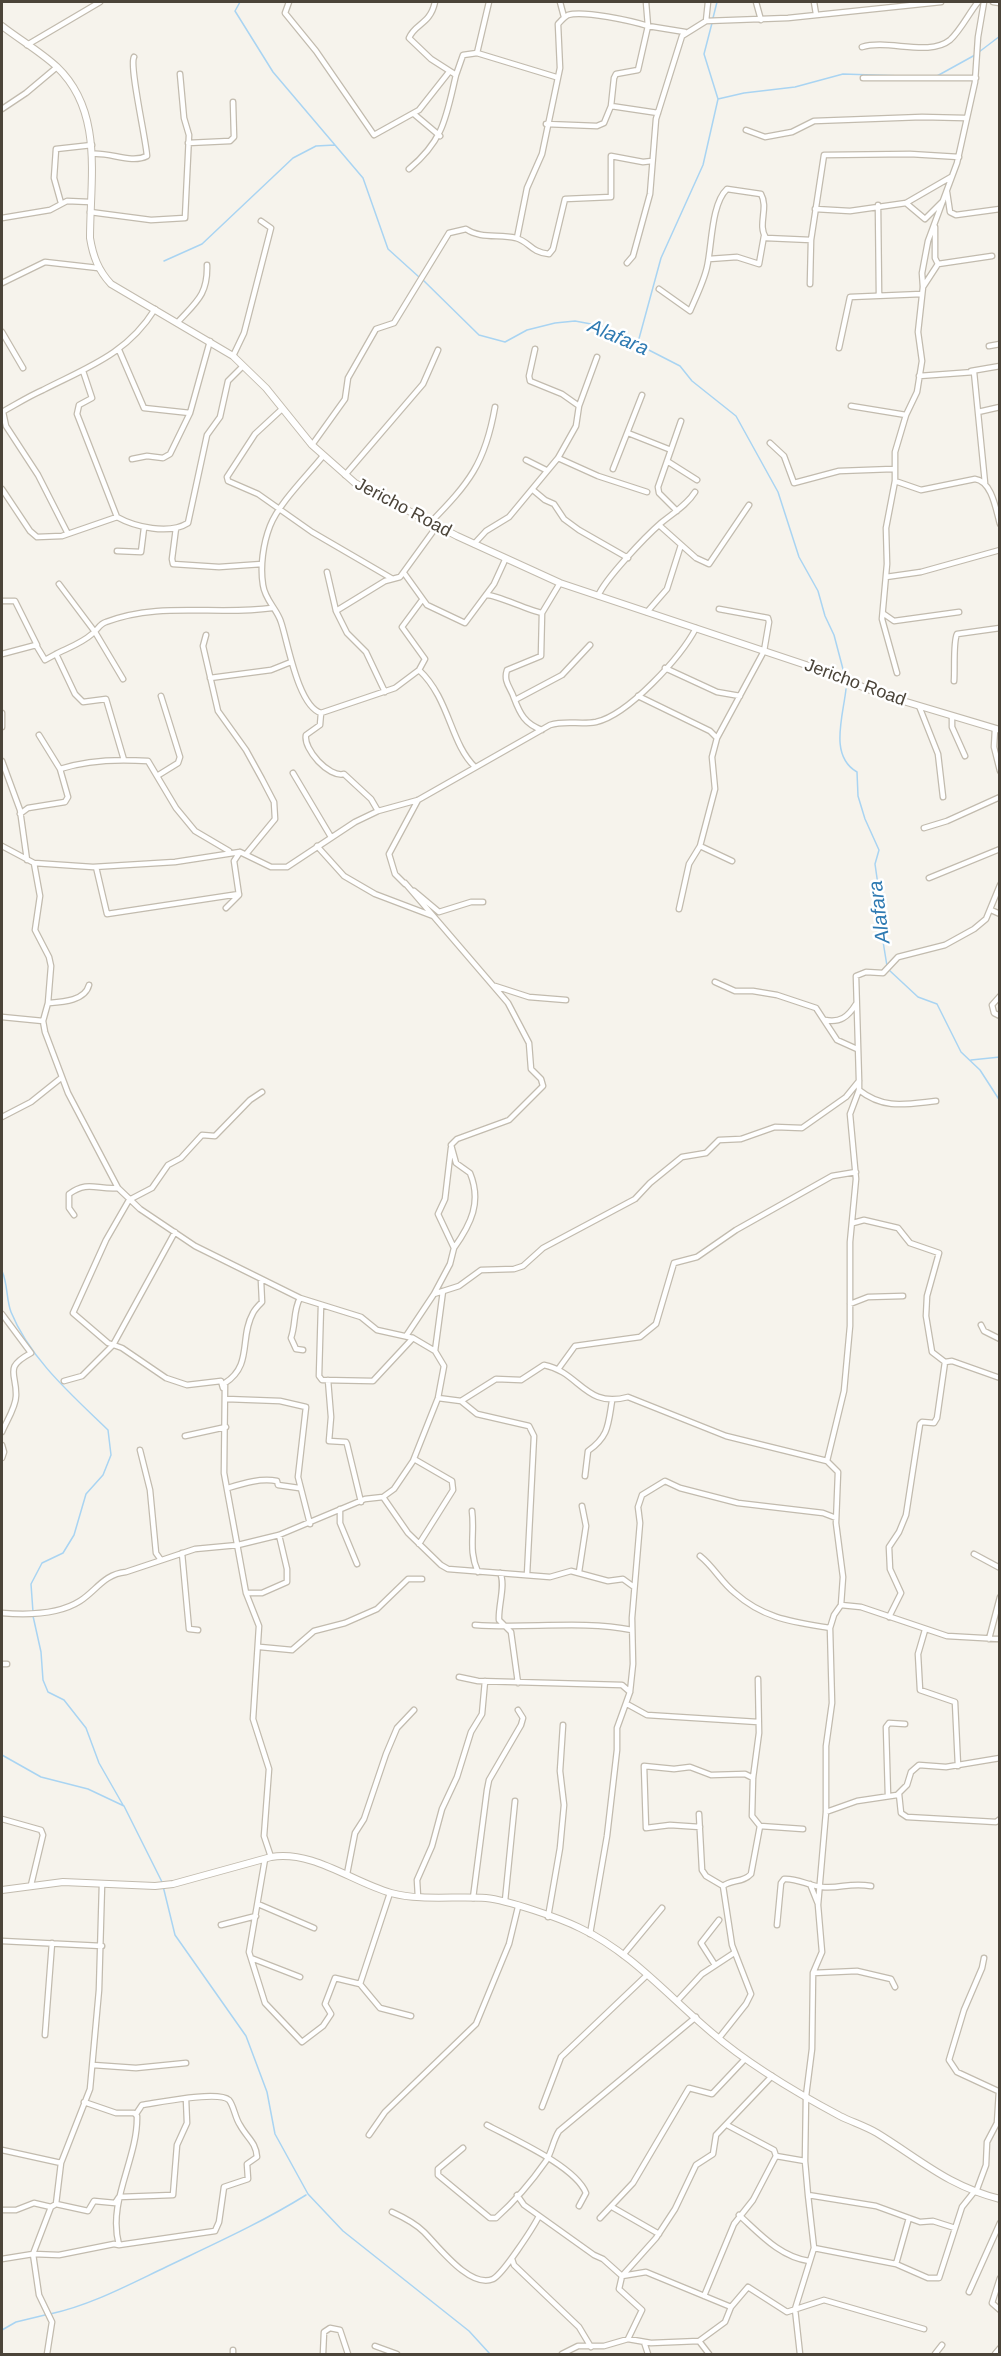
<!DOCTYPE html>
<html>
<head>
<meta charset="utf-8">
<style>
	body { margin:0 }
	#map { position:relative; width:1001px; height:2356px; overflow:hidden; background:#f6f3ec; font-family:Helvetica,sans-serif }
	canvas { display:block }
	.frame { position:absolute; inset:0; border:3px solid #4b4439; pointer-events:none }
</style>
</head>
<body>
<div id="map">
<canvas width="1001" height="2356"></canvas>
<div class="frame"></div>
</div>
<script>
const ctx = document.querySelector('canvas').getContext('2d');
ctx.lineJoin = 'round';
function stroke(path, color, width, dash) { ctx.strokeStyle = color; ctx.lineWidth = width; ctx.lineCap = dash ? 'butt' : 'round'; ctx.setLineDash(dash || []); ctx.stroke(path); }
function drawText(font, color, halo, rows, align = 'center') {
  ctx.font = font + ' Helvetica,sans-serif'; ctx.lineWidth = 5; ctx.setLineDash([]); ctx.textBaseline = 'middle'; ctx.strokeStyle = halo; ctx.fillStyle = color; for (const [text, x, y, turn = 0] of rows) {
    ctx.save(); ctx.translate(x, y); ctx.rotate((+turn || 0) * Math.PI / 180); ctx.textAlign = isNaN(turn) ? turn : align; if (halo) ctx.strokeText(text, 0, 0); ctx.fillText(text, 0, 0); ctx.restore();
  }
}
stroke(new Path2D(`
	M240 2 235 11 273 72 363 178 388 249 419 277
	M713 18 717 2
	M979 52 1000 36
	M937 76 975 55
	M718 99 744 93 795 87 843 74 903 76
	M164 261 202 244 293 158 316 146 335 145
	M423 280 479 335 505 342 527 330 555 323 575 321 602 326 680 366 692 381 736 416 778 492 799 557 818 591 825 616 834 635 844 673
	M637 346 661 258 703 165 718 99 704 54 712 23
	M846 689C843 717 829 756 857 772L858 796 865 819 879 850 875 864 878 885 876 898 887 966
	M889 970 918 997 937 1004 961 1052 980 1070 1000 1101
	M971 1060 1000 1057
	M2 1271C8 1284 6 1299 11 1312 30 1359 73 1396 108 1430L111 1455 103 1475 86 1494 74 1535 63 1553 42 1563 31 1584 33 1612
	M33 1616 41 1652 43 1680 48 1692 64 1700 86 1728 99 1763 123 1805
	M2 1755 41 1777 88 1789 124 1806 162 1882
	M163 1886 175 1935 246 2036 267 2092 275 2134 308 2194 343 2231 469 2331 490 2354
	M50 2314C91 2305 128 2285 166 2267 214 2244 261 2223 306 2195
	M2 2330 16 2322 45 2315`), '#a9d4f2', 1.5);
const minor = new Path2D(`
	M289 2 285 13 316 51 374 135 419 110 449 72
	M489 2 477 53 556 77
	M560 2 564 17
	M646 2 648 26 685 32
	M756 2 761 20
	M814 2 816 14
	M993 2 1000 3
	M706 21 708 2
	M27 45 100 2
	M862 47C888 39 929 57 950 40 961 30 969 13 978 2
	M456 75 463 55 477 53
	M863 78H976
	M611 106 658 113
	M2 109 26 93 57 67
	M414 114 440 136
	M746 130 765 137 792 132 814 121 922 117 965 118
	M188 143 230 141 234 137 233 102
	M92 154C110 152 131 164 147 156 146 139 129 66 134 57
	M409 169C444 140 446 117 456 75L431 59 409 38C415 23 430 25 435 2
	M947 192 950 212 956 215 1000 209
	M61 203 54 178 56 149 92 145
	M906 203 925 219 943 201
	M878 205 879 295
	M815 209 850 211 906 203 951 177
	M90 212 151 220 185 218 189 135 184 118 180 74
	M2 218 50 210 67 201 90 202
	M517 238 527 188 542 154 560 68 558 24C561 21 564 17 568 15 583 10 632 21 648 26L638 70 616 74 614 78 611 106 604 123 597 126 546 124
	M709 259 737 257 759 264 764 236
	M627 263 633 256 650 194 656 119 682 36 706 21 788 18 941 2
	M938 264 992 256
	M2 283 45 262 98 268
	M810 284 811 240 824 155 910 154 959 157
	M923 287 938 264 935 258V227
	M659 289 690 311C696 297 704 281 707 267 712 246 711 204 727 189L761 194C769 208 757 225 766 238L811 240
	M177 323C196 302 208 295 207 265
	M2 332 23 368
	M989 346 1000 344
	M839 348 850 297 922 294
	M535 349 529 376 530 381 562 394 579 406
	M119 350 144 408 190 413
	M233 356 244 333 271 228 261 221
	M971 371 1000 366
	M919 376 974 372 985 483
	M851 406 906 415
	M282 409 255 434 227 477 228 481 258 494 312 532 391 578
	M2 412C15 405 29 396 43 390 88 367 127 354 155 309
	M3 412 6 426 38 475 67 532
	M978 412 1000 407
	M628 433 671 450
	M770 443 784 456 794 483 839 471 893 469
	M312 445 345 399 348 378 376 329 394 323 449 233 466 229C480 239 499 234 516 238 530 242 530 252 549 254L553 249 565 199 611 197V156L643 162 652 161
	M323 456C307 476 279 503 270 526 263 544 260 567 263 585 265 600 277 609 281 622 288 643 298 706 321 713L395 688 419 670C450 699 450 743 475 767
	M558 458 598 476 647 492
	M132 459 147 456 163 458 170 454 190 413 210 341
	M526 460 546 470
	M667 461 697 480
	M613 469 642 395
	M345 475 423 384 438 350
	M895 481 921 490 975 479C992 481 996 510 1000 524
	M2 489 30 531 37 537 62 536 117 517 77 414 79 405 92 398 83 371
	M533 490 545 500 554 504 564 519 579 530 628 558
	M677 511 659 493 658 487 681 421
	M117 517C135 527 169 535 188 523L207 435 220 417 228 381 243 366
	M430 523C469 483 485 464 495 407
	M659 525 696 558 709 564 749 505
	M176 528 172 559 173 564 219 567 262 564
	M474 544 486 531 509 517 558 458 576 426 579 406 597 357
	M117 551 141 552 144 528
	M327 572 336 611 385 581 400 577 437 526
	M404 573 427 605 465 623 494 584 505 560
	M886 577 921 572 1000 550
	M59 584 95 632 123 679
	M486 595C495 594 527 610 542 613
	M598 596C605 579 645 537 661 523 673 513 687 505 695 492
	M2 601H15L37 645
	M336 611 347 633 366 652 385 692
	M647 612 667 589 681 545
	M884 614 894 621 959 612
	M206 635 203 646 218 711 246 750 262 779 274 802 275 819 247 853
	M2 654 36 645 45 660 56 654 75 694 83 702 106 699 124 760
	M56 654C68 648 82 643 92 634 98 630 99 624 106 622 160 601 217 616 272 608
	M665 668 717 692 740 696
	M419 670 425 659 402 627 422 600
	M897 673 882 619 887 564 886 528 895 481V452L906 415 917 392 922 361 918 332 923 287 922 273 928 241 957 163 975 82 978 37 984 2
	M210 678 271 670 291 662
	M954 681C955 669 953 642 957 634L1000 628
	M638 696 710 731 717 738 712 757 715 789 700 846 689 864 679 909
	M515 700 562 675 590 645
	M919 706 938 754 943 797
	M2 713V727
	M321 713 320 725 306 735C303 749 329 778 344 774L371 799 378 811
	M952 717V727L965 756
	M995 729 994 747 1000 771
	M542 730C525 724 520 714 514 698 511 688 503 682 507 670L541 656 542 613 560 583
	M717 738 764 651 769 622 768 618 719 609
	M2 761 20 810 27 860
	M60 769C87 760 119 759 148 761L176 808 195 831 229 851
	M293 773 331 837
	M157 776 178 763 180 757 161 696
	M20 814 28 808 65 802 68 797 60 769 39 735
	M924 828 947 821 1000 797
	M2 846 34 863 93 867 175 862 240 852 271 867H287L355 822 378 811 418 800 550 725C566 720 580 725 596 722 628 715 681 657 696 628
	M317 846 344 876 375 894 433 916
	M700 846 732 861
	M96 867 107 914 239 894
	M929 878 1000 849
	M405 883 508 1003 529 1043 531 1069 541 1079 543 1086 509 1120 457 1139 451 1145 456 1163 470 1173C482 1202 471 1224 454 1248
	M405 884 395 874 389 854 418 800
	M414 891 439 912 471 902H483
	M226 908 239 895 234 861 240 852
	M991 910 1000 914
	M715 982 735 991H753L777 995 816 1008 837 1040 857 1049
	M495 986 529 997 566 1000
	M1000 996 992 1005 994 1013 1000 1016
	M48 1003C62 1002 85 1001 89 985
	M2 1017 43 1021
	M825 1020C840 1023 848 1017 856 1004
	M859 1090C884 1110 907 1104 936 1101
	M2 1117 31 1102 61 1078
	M74 1215 69 1208V1194C88 1180 97 1190 118 1188
	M853 1223 864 1220 898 1228 910 1243 939 1253 927 1296 926 1316 932 1352 945 1362 952 1361 1000 1378
	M261 1281 262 1302C259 1305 255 1309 253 1313 239 1338 253 1365 225 1383L224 1473 246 1593 259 1626 253 1719 269 1769 264 1836 271 1857
	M434 1294 450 1264 454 1248 438 1214 445 1199 451 1148
	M300 1298C293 1311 296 1324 291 1338L296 1349 303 1350
	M850 1304 868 1297 903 1296
	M321 1305 319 1376 322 1380 373 1381 413 1338
	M2 1314 31 1353C3 1368 17 1373 16 1396 16 1407 6 1422 2 1432
	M981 1325 984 1331 1000 1339
	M406 1336 434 1294 459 1286 481 1270 514 1269 523 1266 543 1248 635 1199 650 1183 682 1157 706 1153 719 1140 741 1139 775 1127 802 1128 846 1097 859 1081
	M435 1351 443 1291
	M559 1368 575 1346 640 1337 656 1324 674 1263 697 1257 736 1230 832 1176 856 1172
	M328 1380 331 1417 329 1441 346 1442 347 1444 361 1502
	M64 1381 82 1376 113 1345 175 1232
	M223 1388 221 1381 187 1385 166 1378 122 1348 108 1343 73 1313 106 1240 129 1200 152 1188 168 1165 181 1158 202 1135 215 1136 250 1100 262 1092
	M438 1398 461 1401 496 1379 521 1380 544 1365C580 1372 585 1409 628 1397L726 1436 827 1461
	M226 1399 280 1401 306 1407 298 1477 310 1524
	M461 1401 477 1414 529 1426 534 1436 527 1575
	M185 1436 226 1427
	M2 1445 4 1452 2 1458
	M140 1450 150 1490 156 1553 161 1560
	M414 1459 452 1481 453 1490 419 1544
	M585 1476 588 1451C609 1436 608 1425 612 1401
	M228 1488C244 1483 261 1478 277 1481L278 1485 299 1488
	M383 1497 408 1533 441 1565 448 1569 550 1577 571 1571 608 1581 623 1579 634 1587
	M340 1509V1523L357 1564
	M472 1511C475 1534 468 1550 478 1572
	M182 1553 189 1629 198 1630
	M974 1554 1000 1568
	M700 1556C714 1567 721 1582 735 1593 764 1619 794 1622 830 1628
	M579 1572 586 1526 582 1506
	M500 1573C506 1584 498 1606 499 1620L511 1632 518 1683
	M246 1593H262L287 1582V1569L279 1535
	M841 1605 861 1607 947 1636 1000 1639
	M2 1613C26 1615 58 1615 80 1601 96 1591 104 1574 126 1572L195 1549 238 1545 279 1535 365 1499 383 1497 394 1489 413 1461 438 1398 444 1366 435 1351 413 1338 377 1330 361 1317 300 1298 195 1246 140 1209 118 1188 68 1093 45 1032 43 1021 48 1003 51 966 49 957 35 930 40 896 34 863
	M889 1617 901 1593 890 1569 889 1547 899 1532 906 1515 920 1424 922 1422 934 1423 937 1418 945 1362
	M475 1625C526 1629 581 1620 632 1630
	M925 1630 918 1654 920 1690 955 1702 958 1766
	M989 1639 1000 1597
	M260 1647 292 1650 314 1631 345 1623 377 1609 408 1579H422
	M2 1664H7
	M459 1677 478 1681 622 1685 630 1692
	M758 1679 759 1733 753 1778 752 1816 760 1826 803 1829
	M627 1704 647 1715 758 1722
	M899 1794 901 1813 907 1817 996 1822 1000 1819
	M888 1796 886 1727 889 1723 905 1724
	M826 1812 857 1801 897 1795 907 1785 911 1772 919 1765 946 1767 1000 1758
	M699 1814 702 1870 706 1876 723 1886 732 1945 751 1994 746 2004 719 2038
	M2 1819 41 1830 43 1835 31 1885
	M700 1827 670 1825 646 1828 644 1766 674 1769 690 1767 711 1775 745 1774 753 1778
	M265 1859 249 1952 265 2003 302 2042 323 2026 331 2014 325 2004 335 1978 360 1984
	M347 1874 355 1833 364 1819 386 1754 397 1728 414 1710
	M810 1884 818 1904
	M723 1886C732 1879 743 1883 751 1874L760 1826
	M390 1893 360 1984 380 2008 411 2016
	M418 1897 417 1880 432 1846 442 1809 457 1777 471 1732 482 1714 485 1681
	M473 1898 487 1790 489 1780 521 1725 523 1718 518 1710
	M505 1901 515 1801
	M258 1904 314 1928
	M548 1917 560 1848 564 1805 560 1771 563 1725
	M221 1925 256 1916
	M777 1925 781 1883 784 1879C797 1878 809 1886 822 1887 841 1889 849 1882 871 1886
	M590 1934 607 1836 617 1750V1728L630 1692 633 1664 632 1618 640 1523 638 1507 642 1495 665 1481 680 1488 738 1503 823 1513 836 1518
	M2 1941 102 1946
	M623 1955 662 1908
	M251 1958 300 1977
	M984 1958 982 1968 964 2010 949 2060 957 2072 998 2091
	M715 1965 701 1943 719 1920
	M813 1973 857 1971 891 1979 895 1987
	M678 2000 702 1974 734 1953
	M45 2035 52 1943
	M93 2065 136 2068 186 2063
	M542 2107 561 2057 646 1976
	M487 2125C513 2139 575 2166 586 2193L579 2206
	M369 2135 385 2112 476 2024 509 1944 518 1907
	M463 2148 438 2169V2175L490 2218H496C515 2201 532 2181 546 2161 552 2152 553 2140 559 2131L696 2017
	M2 2150 61 2163
	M776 2156 805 2161
	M976 2192 986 2165 987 2142 997 2123 999 2091
	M517 2195 524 2205 594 2255 603 2259 622 2276 646 2272 731 2307
	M56 2204 61 2163 90 2089 99 1990 102 1884
	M612 2207 659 2234
	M2 2210H16L34 2203 51 2207
	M392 2212C403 2217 416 2224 424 2232 438 2246 470 2289 493 2279 503 2274 533 2228 539 2216
	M739 2215C760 2234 780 2257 809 2261
	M600 2218 633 2183 689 2088 712 2094 745 2059
	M955 2228 933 2221 920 2222 876 2206 808 2195 805 2161 806 2096 812 2049 813 1973 822 1952 818 1905 826 1812V1746L832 1703 830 1628 834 1615 841 1605 843 1577 836 1523 838 1472 827 1461 844 1391 850 1326V1242L856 1179 850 1114 859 1090V1080L856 976 866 972 883 973 898 957 945 945 974 929 986 919 1000 885
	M119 2245 215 2231 219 2222 224 2187 248 2179 247 2164 257 2157C256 2142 247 2138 240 2125 235 2118 234 2106 229 2100 218 2090 157 2103 142 2105L136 2114
	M814 2248 896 2264 909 2218
	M2 2259 33 2254 59 2255 114 2244 119 2245C107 2201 138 2159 137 2116L134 2113H116L84 2102
	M512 2259 514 2265 579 2327 591 2347
	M896 2264 928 2278H939L962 2207 974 2192
	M1000 2278 992 2303 1000 2310
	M969 2292 1000 2223
	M704 2296 734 2224 753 2200 776 2156 774 2150 727 2125
	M628 2339 642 2310 619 2289 622 2276 656 2238 675 2209 696 2165 713 2154 716 2135 772 2076
	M699 2341 709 2354
	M644 2342 648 2354
	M375 2346 397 2354
	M233 2350V2354
	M47 2354 52 2322 39 2295 33 2254 51 2207 56 2204 88 2211 94 2201 115 2203 119 2197 173 2195 177 2145 187 2123 186 2099
	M323 2354 324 2332 330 2328 340 2330 348 2354
	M562 2354 578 2346H604L628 2339 651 2343 699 2341 725 2322 731 2307 748 2287 787 2312 824 2300 924 2329
	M800 2354 795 2309 814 2248 808 2195
	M935 2354 942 2345
	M995 2354 1000 2348`);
const tertiary = new Path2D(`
	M2 26C20 40 41 52 57 67 104 112 90 179 90 238 93 256 98 270 111 284L233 356 266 388 312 445 355 483 457 536 560 583 812 667 883 695 1000 730
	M2 1890 63 1882 155 1886 173 1884 271 1857C313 1850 352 1882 391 1893 421 1901 454 1896 486 1898 507 1900 560 1918 580 1928 631 1952 669 1997 711 2032 749 2065 795 2092 840 2116 852 2122 865 2126 877 2133 921 2160 948 2186 1000 2199`);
stroke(minor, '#c2bbae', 7);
stroke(tertiary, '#c2bbae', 8);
stroke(minor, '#fff', 4.5);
stroke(tertiary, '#fff', 6);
drawText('18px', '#4b4439', '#fff', [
	["Jericho Road",403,508,28],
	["Jericho Road",855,683,20]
]);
drawText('italic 20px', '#2e7ab2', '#fff', [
	["Alafara",618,338,23],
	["Alafara",880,912,-97]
]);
</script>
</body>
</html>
